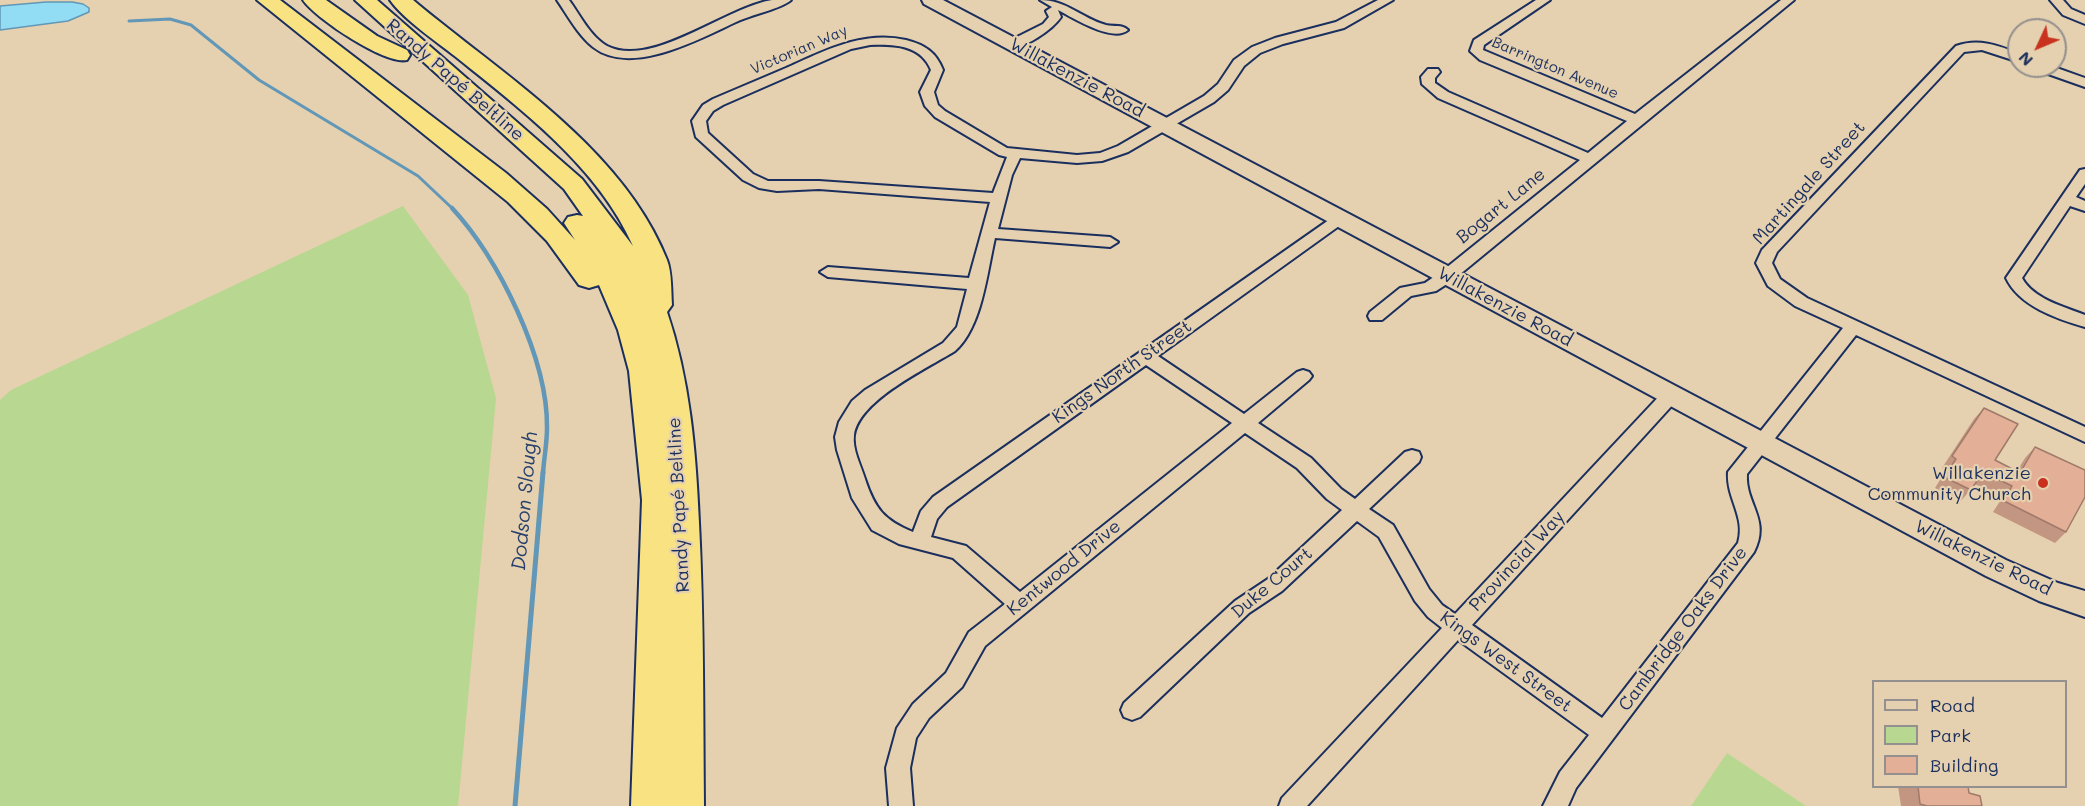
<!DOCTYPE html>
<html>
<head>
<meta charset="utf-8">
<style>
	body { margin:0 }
	#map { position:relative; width:2085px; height:806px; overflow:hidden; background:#e5d1af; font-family:Mali,sans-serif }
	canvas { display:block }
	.legend { position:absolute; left:1872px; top:680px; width:195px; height:108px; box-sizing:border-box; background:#e5d1af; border:2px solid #94908f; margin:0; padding:8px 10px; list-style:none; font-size:18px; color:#1b2f5e }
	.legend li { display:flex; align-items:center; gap:12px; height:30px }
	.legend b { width:30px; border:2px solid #94908f }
	.north { position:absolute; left:2007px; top:18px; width:60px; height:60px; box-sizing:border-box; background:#e5d1af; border:2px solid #94908f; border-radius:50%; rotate:226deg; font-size:16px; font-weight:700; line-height:24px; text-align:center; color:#1b2f5e }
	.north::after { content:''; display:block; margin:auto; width:21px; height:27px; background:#c8321e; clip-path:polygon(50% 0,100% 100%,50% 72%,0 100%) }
</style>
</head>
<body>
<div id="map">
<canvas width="2085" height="806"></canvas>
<ul class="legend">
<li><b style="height:8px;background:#e5d1af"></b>Road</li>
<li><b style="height:16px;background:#b8d790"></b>Park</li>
<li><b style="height:16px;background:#e3af97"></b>Building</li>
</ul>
<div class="north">N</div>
</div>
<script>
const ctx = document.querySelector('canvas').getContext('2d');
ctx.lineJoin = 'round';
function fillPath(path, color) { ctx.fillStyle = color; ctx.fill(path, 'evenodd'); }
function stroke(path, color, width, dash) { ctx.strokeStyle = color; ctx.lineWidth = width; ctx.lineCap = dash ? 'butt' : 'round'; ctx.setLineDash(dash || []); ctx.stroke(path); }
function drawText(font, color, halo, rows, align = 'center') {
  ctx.font = font + ' Mali,sans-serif'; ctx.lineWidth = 4.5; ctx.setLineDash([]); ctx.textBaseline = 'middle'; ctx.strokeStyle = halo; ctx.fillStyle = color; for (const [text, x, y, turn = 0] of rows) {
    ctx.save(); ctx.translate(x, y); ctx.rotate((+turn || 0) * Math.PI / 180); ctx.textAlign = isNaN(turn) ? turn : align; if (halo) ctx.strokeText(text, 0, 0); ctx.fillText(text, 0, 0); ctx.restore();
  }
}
fillPath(new Path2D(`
	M403 206 468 295 496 398 458 806H0V400L11 390Z
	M1727 753 1806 806H1691Z`), '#b8d790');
const water = new Path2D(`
	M46 2H72L83 4 89 8V12L68 21 0 30V6Z`);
fillPath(water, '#92ddf3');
stroke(water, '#6297b7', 1.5);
stroke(new Path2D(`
	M129 21 170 19 191 25 259 80 418 176 453 209`), '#6297b7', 3);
stroke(new Path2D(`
	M452 208C498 258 548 358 547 428 547 443 544 458 543 473`), '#6297b7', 4.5);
stroke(new Path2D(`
	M515 806 543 472`), '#6297b7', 5);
const street = new Path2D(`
	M557 0H569C580 15 590 36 607 46 652 69 726 7 772 0 778 0 785 0 791 0 781 9 750 15 736 22 699 39 631 77 593 47 578 35 568 16 557 0Z
	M1040 0C1067 0 1081 18 1106 25 1114 27 1122 24 1128 30 1113 43 1073 18 1058 10L1061 17C1053 29 1024 50 1009 47L1007 44 1009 41 1043 24 1049 17 1046 11 1052 7Z
	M1378 0H1393L1344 28 1283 44 1260 53 1244 66 1228 90 1214 102 1128 152 1102 161 1077 163 1020 158 1012 175 998 229 1110 237 1118 242 1110 247 995 238C987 273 982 327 955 351 926 369 859 400 854 435 852 449 861 466 865 479 875 509 884 520 913 532L921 511 933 497 1336 215H1346L1349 218 1346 221 1158 356 1244 414 1297 372 1303 370 1309 372 1312 376 1309 380 1258 423 1311 458 1341 489 1355 499 1405 452 1412 450 1419 452 1421 457 1419 462 1369 509 1393 525 1429 589 1442 605 1455 614 1665 390 1671 389 1677 390 1680 395 1677 400 1472 625 1602 718 1738 543C1746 517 1726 498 1728 472L1843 328 1795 306 1768 286 1756 263 1762 250 1956 46C1978 38 1998 45 2019 54V62L1982 50 1964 52 1777 252 1772 263 1780 279 1807 298 2085 427V442L1856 335 1747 474C1745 504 1771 519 1754 552L1576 788 1568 806H1543L1560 772 1589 735 1458 640 1307 806H1279L1282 798 1442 628 1428 617 1415 601 1379 537 1357 521 1282 591 1249 613 1140 717 1132 720 1124 717 1121 710 1124 703 1235 601 1268 579 1342 510 1327 499 1297 468 1245 433 985 646 962 687 929 718 916 738 910 768 913 806H889L886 768 897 728 913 704 946 673 969 632 1005 604 953 558 899 544 872 530 852 498 837 450 835 437 839 422 852 401 865 390 943 343 957 327 967 289 828 277 820 272 828 267 969 278 990 202 819 189 777 191 759 188 743 180 696 137 692 121 703 105 713 99C737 89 762 78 786 68 824 51 863 30 906 40 925 45 936 52 943 70L934 92 938 105 945 111 1007 148 1077 155 1100 153 1118 146 1204 96 1218 84 1234 60 1252 47 1275 38 1336 22ZM870 45C894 44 921 45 931 70L920 92 925 106 935 117 999 155 1007 157 993 193 819 181H768L753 174 708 133 706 121 713 111 723 105 851 49ZM1146 365 1232 423 1020 592 966 546 931 537 937 519 947 507Z
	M1536 0H1550L1484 45 1483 50 1635 114 1781 0H1794L1453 280 1436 291 1411 296 1382 320H1370L1368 316 1370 312 1400 288 1425 283 1441 272 1580 160 1438 98 1422 84 1421 77 1428 69H1438L1440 72 1435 78V83L1448 92 1588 153 1627 121 1480 60 1470 51 1474 40Z
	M2050 0H2063L2071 9 2085 15V24L2063 15Z
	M2033 66H2051L2085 78V87L2034 69Z
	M2085 169V184L2076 197 2085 201V211L2070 206 2022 278C2033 299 2065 307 2085 315V327C2057 319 2019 306 2006 278L2080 170Z`);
const secondary = new Path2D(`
	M922 0H943L2006 560 2058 583 2085 591V617L2039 601 1986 576 924 4Z`);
const highway = new Path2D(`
	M257 0H280L506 173 547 209 575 240 564 223 568 217 577 215 583 216 564 189 355 0H377L582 179 633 246C598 167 522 110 456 57 436 41 404 20 390 0H413C501 74 623 148 667 260 672 273 671 291 672 305L667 312C690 380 696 452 699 523 704 617 703 712 704 806H631L642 500 629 371 618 330 599 285 589 288 579 285 547 241 508 202Z
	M303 0H326L377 36 407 50 410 55 407 60C385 65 315 18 303 0Z`);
stroke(street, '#1b2f5e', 4);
stroke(secondary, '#1b2f5e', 4);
stroke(highway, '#1b2f5e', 4);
fillPath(street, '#e5d1af');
fillPath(secondary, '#e5d1af');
fillPath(highway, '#f8e281');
fillPath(new Path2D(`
	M1984 408 1995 460 2017 471 2025 458 2035 447 2066 532 2055 543 1993 512 2002 498 1975 484 1961 501 1935 488 1946 470 1942 468 1974 419Z
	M1898 786H1968L1969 793 1982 806H1901Z`), '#c39682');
const building = new Path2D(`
	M1984 408 2018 424 1995 460 2020 473 2035 447 2085 470V497L2066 532 2004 501 2012 486 1983 472 1971 490 1944 477 1956 459 1952 456Z
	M1918 786H1968L1969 793 1980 796 1982 806H1927L1920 804Z`);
fillPath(building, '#e3af97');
stroke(building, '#9f7a6a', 1.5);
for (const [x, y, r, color] of [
	[2043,483,6,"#c8321e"]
]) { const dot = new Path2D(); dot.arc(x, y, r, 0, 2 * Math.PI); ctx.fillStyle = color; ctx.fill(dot); stroke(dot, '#e5d1af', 2); }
drawText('15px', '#1b2f5e', '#e5d1af', [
	["Victorian Way",799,50,-23],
	["Barrington Avenue",1555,68,23]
]);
drawText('18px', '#1b2f5e', '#e5d1af', [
	["Willakenzie Road",1077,78,28],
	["Randy Papé Beltline",455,80,41],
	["Martingale Street",1809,183,-48],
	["Bogart Lane",1501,206,-39],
	["Willakenzie Road",1505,307,28],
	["Kings North Street",1122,372,-35],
	["Randy Papé Beltline",679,505,-93],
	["Willakenzie Road",1983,558,26],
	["Provincial Way",1517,561,-47],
	["Kentwood Drive",1064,568,-39],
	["Duke Court",1272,583,-40],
	["Cambridge Oaks Drive",1683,629,-53],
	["Kings West Street",1506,662,36]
]);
drawText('18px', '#1b2f5e', '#e5d1af', [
	["Willakenzie",2031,473],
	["Community Church",2031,494]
], 'right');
drawText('italic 20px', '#27406d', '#e5d1af', [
	["Dodson Slough",525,501,-85]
]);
</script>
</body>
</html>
